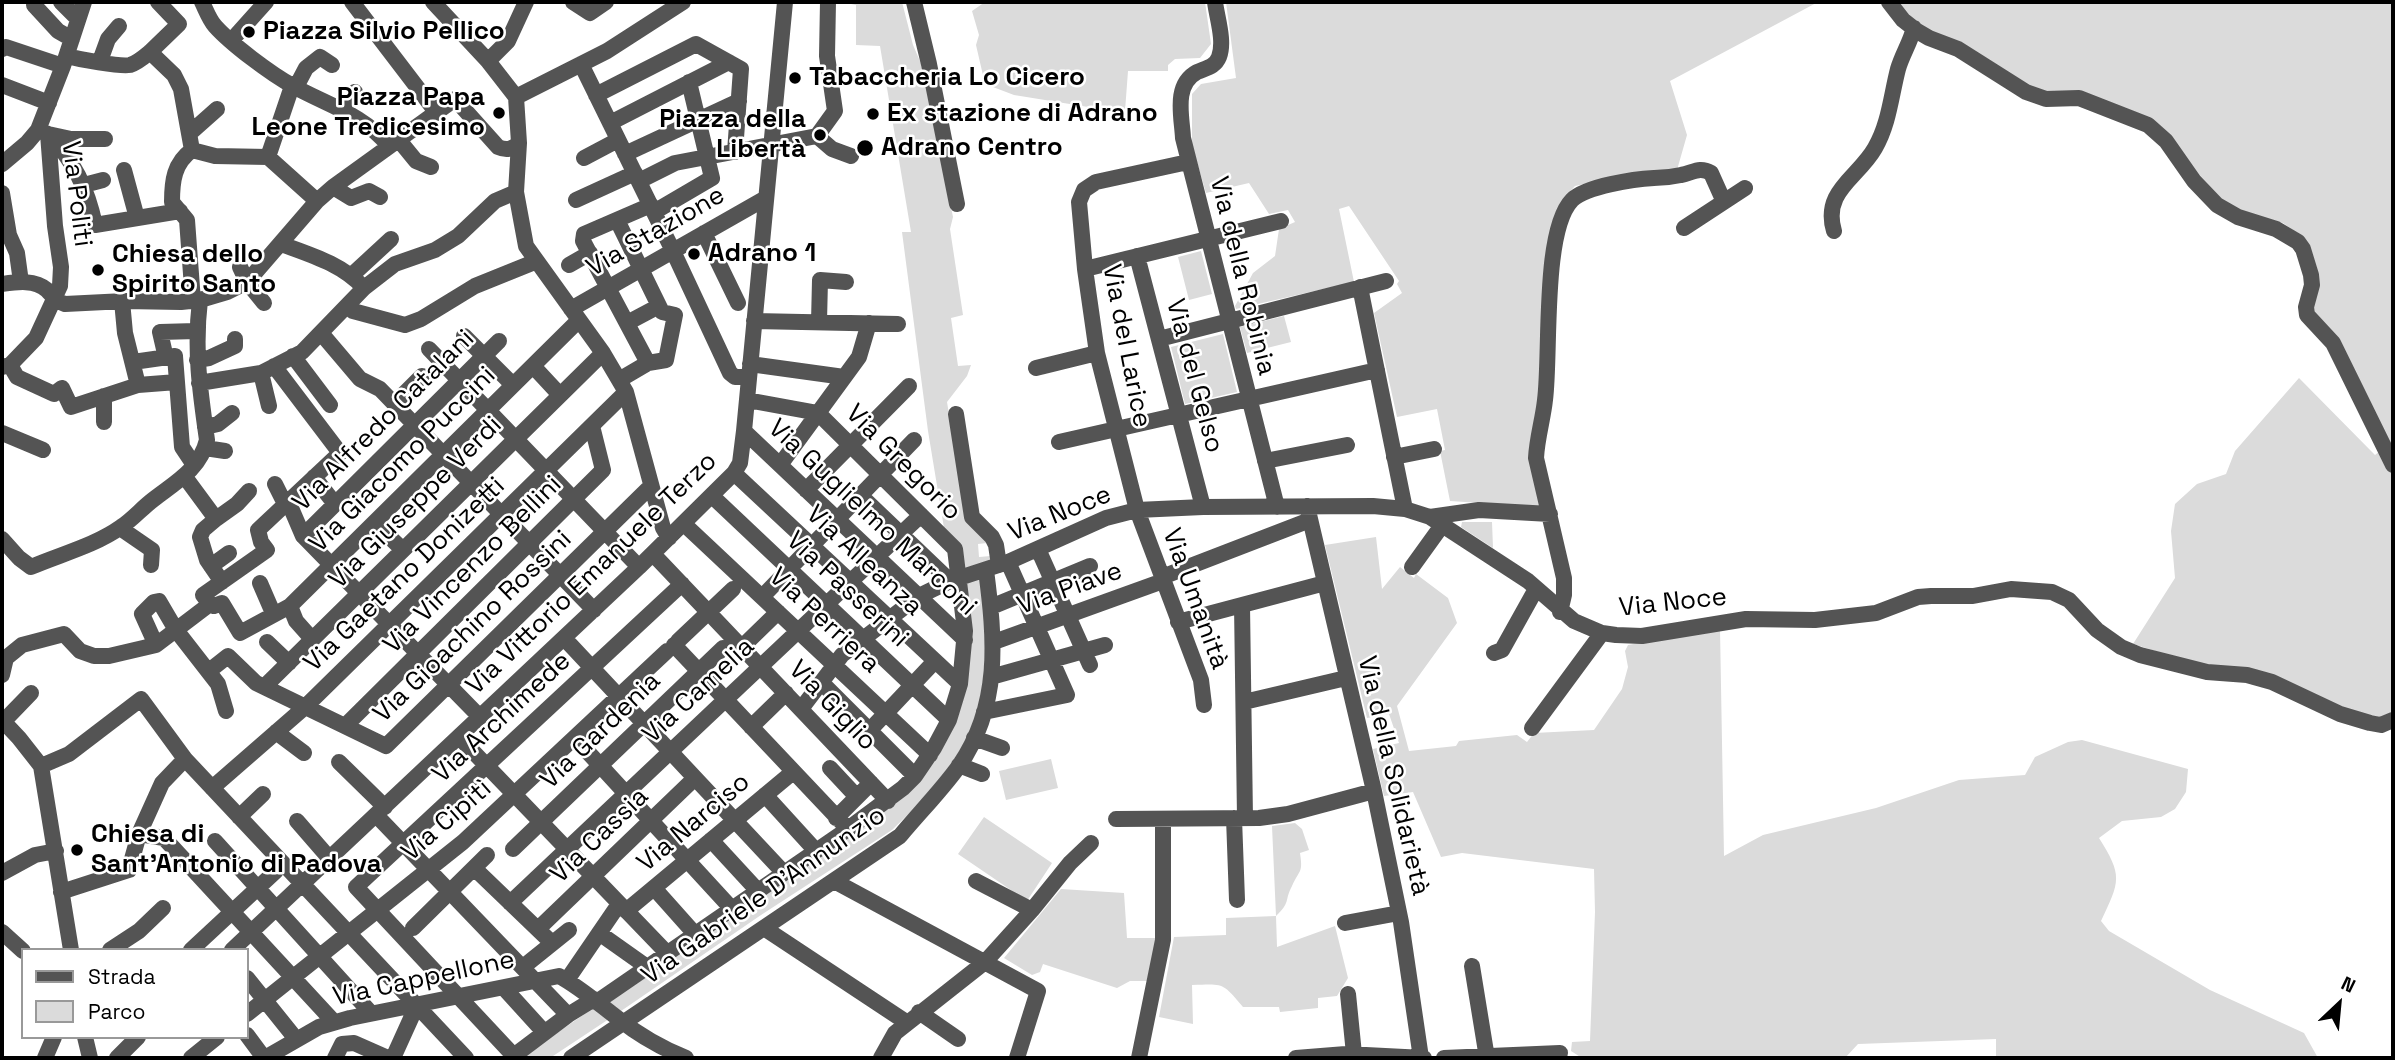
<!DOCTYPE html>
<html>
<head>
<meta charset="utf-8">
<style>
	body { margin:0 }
	#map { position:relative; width:2395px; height:1060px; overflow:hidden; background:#fff; font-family:"Space Grotesk",sans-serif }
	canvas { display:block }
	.frame { position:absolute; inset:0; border:4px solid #000; pointer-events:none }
	.legend { position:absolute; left:21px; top:948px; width:228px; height:91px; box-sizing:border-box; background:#fff; border:2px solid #999; margin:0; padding:9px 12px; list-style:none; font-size:21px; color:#000 }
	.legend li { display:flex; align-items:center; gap:14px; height:35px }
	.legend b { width:35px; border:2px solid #999 }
	.north { position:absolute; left:2304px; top:969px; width:70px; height:70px; -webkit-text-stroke:5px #fff; paint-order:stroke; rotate:26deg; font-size:19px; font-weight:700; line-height:28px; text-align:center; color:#000 }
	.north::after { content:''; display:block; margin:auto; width:24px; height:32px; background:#000; clip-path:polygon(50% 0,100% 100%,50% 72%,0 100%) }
</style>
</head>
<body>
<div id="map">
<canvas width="2395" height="1060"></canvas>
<div class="frame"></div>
<ul class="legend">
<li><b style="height:9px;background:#545454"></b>Strada</li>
<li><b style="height:19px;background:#dbdbdb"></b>Parco</li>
</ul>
<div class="north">N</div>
</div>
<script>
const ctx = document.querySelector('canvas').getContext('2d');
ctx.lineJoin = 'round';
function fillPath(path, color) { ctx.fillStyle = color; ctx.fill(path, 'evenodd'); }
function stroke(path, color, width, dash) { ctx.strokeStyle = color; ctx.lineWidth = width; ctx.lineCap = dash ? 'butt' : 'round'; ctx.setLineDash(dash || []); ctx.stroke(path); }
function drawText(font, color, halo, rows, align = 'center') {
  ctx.font = font + ' "Space Grotesk",sans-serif'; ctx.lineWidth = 5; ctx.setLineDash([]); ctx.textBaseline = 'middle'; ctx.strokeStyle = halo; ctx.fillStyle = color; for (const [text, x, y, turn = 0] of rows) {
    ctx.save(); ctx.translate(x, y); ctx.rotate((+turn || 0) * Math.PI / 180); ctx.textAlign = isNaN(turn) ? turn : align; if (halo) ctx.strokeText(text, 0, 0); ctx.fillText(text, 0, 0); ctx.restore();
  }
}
fillPath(new Path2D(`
	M851 2H902L913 45 923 68 953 217 950 229 963 315 951 318 958 366 971 365 967 376 947 402 954 445 987 543 978 544 979 557 991 556 993 562 964 570 944 528 928 431 902 232H911L880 46 856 45V5L851 4Z
	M985 2H1205L1211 44 1200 58 1175 59 1168 65V71H1128L1125 111 1130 112V117L1113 116V111L1014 95 985 84 976 45 979 35 972 11Z
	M1226 2H1818L1670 81 1687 135 1677 170 1594 182 1575 186 1566 196 1547 250 1542 507 1450 501 1440 451 1445 450 1437 409 1397 417 1374 313 1402 293 1397 284 1399 281 1349 206 1339 209 1354 282 1236 309 1235 306 1253 273 1275 256 1279 229 1295 222 1288 210 1269 214 1249 183 1206 193 1192 145V94L1201 84 1236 78Z
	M1896 2H2393V452L2313 313 2300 235 2283 223 2226 206 2197 177 2169 137 2037 92 1934 34 1916 22Z
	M1201 251 1212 294 1189 300 1178 257Z
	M1284 316 1291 342 1247 353 1240 327Z
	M1223 334 1237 392 1185 404 1171 347Z
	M2299 378 2375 455 2381 450 2393 477V715L2378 720 2133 644 2175 578 2171 531 2175 504 2197 484 2226 474 2235 451Z
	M1462 522H1492L1493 548 1461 527Z
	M1376 537 1382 589 1400 567 1414 578 1416 574 1448 598 1457 623 1397 706 1409 751 1456 746 1459 741 1517 735 1527 742 1534 733 1594 730 1622 689 1628 667 1625 651 1628 645 1720 629 1724 856 1763 835 1876 808 1959 780 2025 775 2035 757 2068 742 2082 740 2188 769 2186 792 2175 809 2161 817 2122 821 2099 838C2123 876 2120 881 2101 921L2109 931 2210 990 2304 1033 2318 1058H1996V1039L1858 1044 1845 1058H1582L1571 1051 1572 1042 1590 1041 1595 912 1594 869 1462 853 1441 857 1413 792 1384 796 1373 749 1399 743 1389 714 1367 718 1325 545Z
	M983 577 987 618 982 698 968 738 935 788 892 830 761 915 621 1011 606 1000 887 805 954 714 964 580Z
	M1051 759 1058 788 1006 800 999 771Z
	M984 817 1052 863 1027 901 958 854Z
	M1295 823 1302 829 1309 850 1300 853C1303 873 1300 869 1292 886 1284 901 1291 902 1276 916L1277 947 1335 926 1348 978 1337 996 1318 998V1008L1280 1012 1279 1007H1243C1222 982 1224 984 1192 985L1193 1024 1159 1017 1174 937 1226 935V918L1276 916 1272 826Z
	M1061 889 1124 893 1127 938H1156L1147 981H1130L1117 988 1043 964 1040 972 1032 975 1004 958Z
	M596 1006 609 1019 550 1058H521Z`), '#dbdbdb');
stroke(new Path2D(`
	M61 2 78 19
	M202 2C206 10 209 19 215 26 231 44 271 74 293 86 327 105 363 114 389 146
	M352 2 436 112
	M433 2 488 61 516 97 519 143 516 192 526 246 603 353 626 392 663 528 669 538
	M573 2 590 13 606 2
	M914 2 929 64 957 204
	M1215 2C1217 18 1225 41 1219 57 1215 67 1206 68 1197 72 1173 85 1182 117 1183 138L1277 507
	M1889 2 1903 20 1917 31 1929 38 1958 49 2026 92 2046 99 2079 98 2148 125 2166 141 2194 181 2217 205 2238 217 2276 229 2298 242 2303 249 2311 275 2312 285 2306 307 2307 315 2333 343 2393 465
	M34 5 58 31 72 39
	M231 41 266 2
	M2 49 6 47 63 66
	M150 52 179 24 158 2
	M67 56C78 59 120 67 130 65 137 63 144 57 150 52L174 75 181 89 192 150C174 163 172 181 172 202L187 220 193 301
	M100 61 108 39 119 26
	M488 61 508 41 526 2
	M581 64 673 251 730 373 735 377H749
	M2 85 49 103
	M292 86 268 157 317 201
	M296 87 306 68 320 57 332 65
	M596 95 696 44 741 69 735 152
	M516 97 607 51 683 2
	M343 109 355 92
	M610 123 729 62
	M190 133 217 109
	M48 134C74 161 87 188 95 225L180 211
	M48 134 71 139H105
	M817 136 832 149 851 156
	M398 139 416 161 431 167
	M192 150 215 156 268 157
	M625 154 739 101
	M584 158 618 140
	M1188 162 1096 182 1084 190 1079 202 1085 269 1097 353 1137 510 1201 680 1204 705
	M2 164 27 143 38 130 63 66 84 2
	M124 170 137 218
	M639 181 675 163 817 136 835 111 827 56 828 2
	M84 185 103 180
	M333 187 351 198 369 191 380 197
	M2 193 9 235 17 253 21 282
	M576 200 635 173
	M654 212 712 178 689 82
	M617 220 662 312 675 315 666 360 648 363 619 380
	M1684 228 1745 188
	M1834 231C1822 191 1858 178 1875 148 1889 124 1891 96 1898 69 1902 55 1910 43 1914 28
	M704 233 738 303
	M281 244C311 255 342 264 364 288
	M1137 256 1203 507
	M569 265 590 253
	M240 267 247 282 264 303
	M1085 269 1281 221
	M352 275 391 239
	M2 284C16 282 35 279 47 290 54 297 55 301 65 304L125 301 181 302 200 300 227 292 247 282 317 201 333 187 455 99 498 147C507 151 512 149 519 143
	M1360 287 1405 509
	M122 301 125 333 138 385
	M347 306 353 311 405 325 421 319 475 286 537 261
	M571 309 766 198
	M754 321 898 324
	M819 322 820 280 846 282
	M627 323 659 306
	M321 333 360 379 380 389 594 610
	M464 336 513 385
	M1159 339 1386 281
	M429 349 639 567
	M293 356 330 405
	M166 358 160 332 196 331
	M197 360 209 358 235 346V339
	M133 362 175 356 177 382
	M648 363 583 241 584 234 651 205
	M750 364 844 377
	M10 365 17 377 54 394 62 388 71 407 138 385 177 382 182 447 194 465
	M533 366 560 395
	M2 367 10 365 36 338 60 286 61 267 55 226 48 134 38 130
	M1036 368 1097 353
	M261 373 269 406
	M199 383 261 373 302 352 364 288 395 264 435 250 458 236 495 201 516 192
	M394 404 422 376
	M956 414 972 517 992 537 996 545 999 565
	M104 422V396
	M205 427 218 424 232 413
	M744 431 965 640
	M2 433 43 450
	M1059 442 1377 370
	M205 448 225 451
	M1394 457 1434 449
	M1265 461 1347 445
	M780 465 859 357 869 323
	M734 473 960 684
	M185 477 216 519 203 530 200 537 207 560 222 582
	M314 477 335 504
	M275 484 285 504
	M806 490 909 386
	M860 495 950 581
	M712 496 949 720
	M288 501 303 536 480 717
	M1307 506 1374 791 1401 922 1421 1058
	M1430 517 1479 510 1550 514
	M216 519 237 504 249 491
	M375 523 403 550
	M684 524 930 755
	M120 528 152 550 151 565
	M303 536 499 341
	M2 539 19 558 31 567C61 554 94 546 121 527 133 519 142 508 154 499 176 482 200 469 207 440 200 391 194 350 200 300
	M1038 549 1090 665
	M653 554 888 801
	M211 566 229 553
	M1412 567 1443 524
	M1162 577 1310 520
	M260 583 273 613
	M762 597 914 440
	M210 604 214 606 222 603 240 633 290 606
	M1242 605 1245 818
	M991 607 1090 566
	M1560 612 1564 595V578L1536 458C1537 438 1543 419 1545 400 1551 354 1542 231 1572 200 1586 186 1635 179 1654 178 1663 178 1672 177 1681 175 1693 173 1699 166 1711 173L1724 202
	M1178 622 1325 583
	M564 638 784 873
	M312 639 296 621 290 606 579 320
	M678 641 733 589
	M267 642 289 663
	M994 642 1163 581
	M156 645 142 614 154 602 159 601 176 630 218 684 226 711
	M674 645 848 829
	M742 647 778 612
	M1494 653 1502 650 1536 589
	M209 671 228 656 256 683 386 746 651 486
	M2 675 6 658 22 645 64 634 80 651 94 656H109L156 645 210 604 203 595 267 550 261 542 258 530 340 453 274 366
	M991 677 1105 645
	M822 683 915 776
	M264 687 603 353
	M1244 702 1346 678
	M801 709 842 655 919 596 950 581 1008 562 1106 518 1137 510 1203 507 1373 506 1405 509 1430 517 1528 581 1574 621 1602 633 1616 635 1642 636 1746 619 1815 620 1876 613 1918 597 1931 596H1973L2011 589 2052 592 2069 600 2097 630 2121 647 2140 655 2207 672 2247 675 2272 682 2340 714 2370 723 2381 725 2393 720
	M984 712 1067 695 1008 562
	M2 720 19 738 41 766 71 950
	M4 721 31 693
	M345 726 603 470 592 426
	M751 727 786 693
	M1532 728 1602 633
	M869 731 935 661
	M276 732 304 753
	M459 737 667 953
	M575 738 732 909
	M974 738 1002 748
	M339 762 385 807
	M959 765 982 774
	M41 766 69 754 141 699 185 759 466 1058
	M830 768 857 797
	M212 788 305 707 626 392
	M765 795 816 851
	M376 815 568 1015
	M239 817 263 794
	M836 818 871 783
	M1234 818 1237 900
	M1116 819 1259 818 1288 814 1374 791
	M297 821 330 859
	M139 834 164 838 334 1022
	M711 840 758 891
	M215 841 371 1013
	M513 849 723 648
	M474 868 552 943
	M2 873 35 855 56 851
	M834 881 1038 991 1017 1058
	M976 881 1032 910
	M654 888 695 934
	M61 892 129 870 139 834 162 783 185 759
	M510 903 921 515
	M626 911 793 772
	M1345 923 1399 913
	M413 928 487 855
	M764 928 906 1022
	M538 929 695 778
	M2 932 23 951
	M599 933 647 967
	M110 950 139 931 163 908
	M191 950 276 871
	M232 950 639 567 734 473 740 463 744 431 785 2
	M1472 966 1487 1058
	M523 967 569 930
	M247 978 296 1039
	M567 980 619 904
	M504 988 544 1032
	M1348 994 1354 1054
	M598 1001 848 829 903 788 915 776 934 748 949 720 960 684 965 631 955 549 818 413 747 400
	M919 1012 958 1039
	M247 1014 463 842 667 651
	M247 1035 264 1058
	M85 1037 90 1058
	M514 1056 356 887 682 584
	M45 1058 54 1037
	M117 1058 138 1037
	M191 1058 217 1037
	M265 1058 319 1027 350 1018 559 976C581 988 600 1005 620 1020 639 1035 664 1049 686 1058
	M335 1058 342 1044 354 1043 388 1058
	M393 1058 417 1005
	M511 1058 568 1015 594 999
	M571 1058 900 836C919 813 941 791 959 766 1001 705 995 639 986 570
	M881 1058 895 1033 985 962 1032 910 1070 863 1091 843
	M1139 1058 1163 940V819
	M1296 1058 1346 1054 1424 1058
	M1444 1058 1560 1053`), '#545454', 16);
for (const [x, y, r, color] of [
	[249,32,7,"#000"],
	[795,78,7,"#000"],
	[499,113,7,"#000"],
	[873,114,7,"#000"],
	[820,135,7,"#000"],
	[865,148,9,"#000"],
	[694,254,7,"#000"],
	[98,270,7,"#000"],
	[77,850,7,"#000"]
]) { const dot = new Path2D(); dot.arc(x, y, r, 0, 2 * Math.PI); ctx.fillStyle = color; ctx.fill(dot); stroke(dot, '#fff', 2.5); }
drawText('bold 26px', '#000', '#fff', [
	["Piazza Silvio Pellico",263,32],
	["Tabaccheria Lo Cicero",809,78],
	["Piazza Papa",485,98,"right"],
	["Leone Tredicesimo",485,128,"right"],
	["Ex stazione di Adrano",887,114],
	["Piazza della",806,120,"right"],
	["Libertà",806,150,"right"],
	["Adrano Centro",881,148],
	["Adrano 1",708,254],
	["Chiesa dello",112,255],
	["Spirito Santo",112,285],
	["Chiesa di",91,835],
	["Sant'Antonio di Padova",91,865]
], 'left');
drawText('26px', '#000', '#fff', [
	["Via Politi",76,194,83],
	["Via Stazione",656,232,-30],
	["Via della Robinia",1242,276,76],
	["Via del Larice",1126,346,79],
	["Via del Gelso",1194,376,75],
	["Via Alfredo Catalani",384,421,-45],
	["Via Giacomo Puccini",403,460,-45],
	["Via Gregorio",903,463,45],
	["Via Giuseppe Verdi",416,503,-45],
	["Via Noce",1060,514,-22],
	["Via Guglielmo Marconi",872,518,43],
	["Via Alleanza",864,561,43],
	["Via Vincenzo Bellini",473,565,-45],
	["Via Vittorio Emanuele Terzo",592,574,-44],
	["Via Gaetano Donizetti",405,575,-44],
	["Via Piave",1070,589,-20],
	["Via Passerini",847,590,43],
	["Via Umanità",1195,599,70],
	["Via Noce",1673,603,-6],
	["Via Perriera",824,621,43],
	["Via Gioachino Rossini",473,627,-44],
	["Via Camelia",699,691,-43],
	["Via Giglio",832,706,46],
	["Via Archimede",502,718,-43],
	["Via Gardenia",601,731,-44],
	["Via della Solidarietà",1393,776,77],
	["Via Cipitì",447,821,-41],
	["Via Narciso",694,823,-40],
	["Via Cassia",600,836,-44],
	["Via Gabriele D'Annunzio",764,896,-35],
	["Via Cappellone",424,979,-12]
]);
</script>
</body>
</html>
